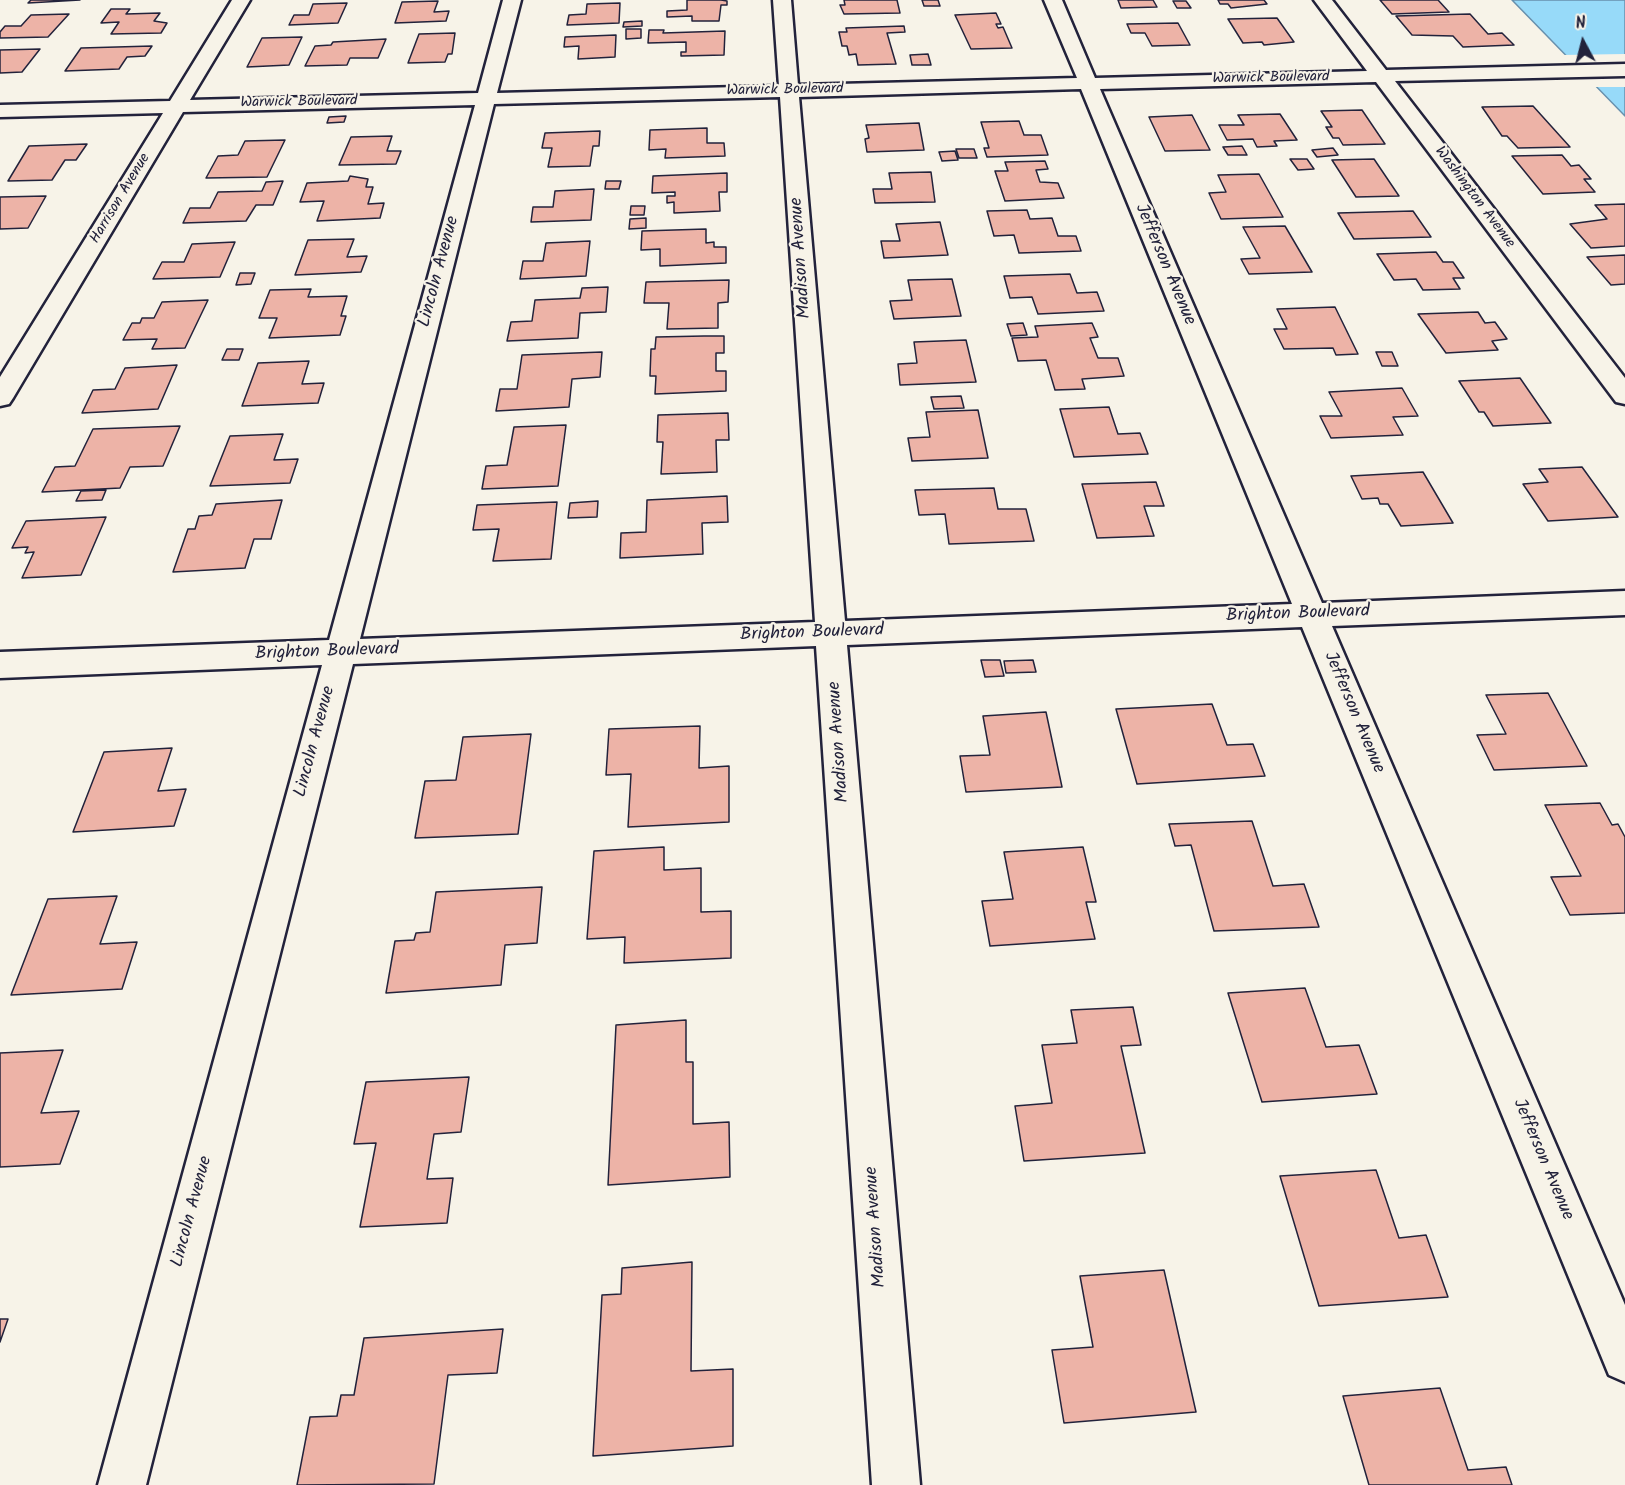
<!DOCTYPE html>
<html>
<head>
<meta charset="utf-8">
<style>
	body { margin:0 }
	#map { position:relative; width:1625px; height:1485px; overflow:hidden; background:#f7f3e8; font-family:Kalam,sans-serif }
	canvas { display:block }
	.north { position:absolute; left:1553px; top:12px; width:60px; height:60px; -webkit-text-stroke:4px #f7f3e8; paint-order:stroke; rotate:353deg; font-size:16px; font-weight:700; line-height:24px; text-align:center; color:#22223b }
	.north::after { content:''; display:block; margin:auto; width:21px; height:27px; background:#22223b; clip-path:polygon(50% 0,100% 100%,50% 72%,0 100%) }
</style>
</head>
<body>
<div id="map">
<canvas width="1625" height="1485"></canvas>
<div class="north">N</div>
</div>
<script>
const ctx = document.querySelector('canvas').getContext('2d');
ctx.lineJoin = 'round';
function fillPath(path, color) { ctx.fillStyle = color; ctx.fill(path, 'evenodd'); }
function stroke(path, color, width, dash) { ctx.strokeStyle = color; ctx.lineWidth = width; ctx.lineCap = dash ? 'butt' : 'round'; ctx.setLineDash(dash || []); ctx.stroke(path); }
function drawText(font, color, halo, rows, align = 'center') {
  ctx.font = font + ' Kalam,sans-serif'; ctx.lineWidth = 4.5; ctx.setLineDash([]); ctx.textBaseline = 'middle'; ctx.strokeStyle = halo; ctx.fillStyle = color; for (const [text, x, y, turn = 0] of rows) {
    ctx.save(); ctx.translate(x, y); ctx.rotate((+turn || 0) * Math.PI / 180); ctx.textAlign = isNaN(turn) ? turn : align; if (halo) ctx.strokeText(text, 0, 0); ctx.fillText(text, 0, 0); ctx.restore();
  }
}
const water = new Path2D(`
	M1512 0H1625V116Z`);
fillPath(water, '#97daf9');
stroke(water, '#6890ad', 1.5);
fillPath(new Path2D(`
	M1625 54V87H1593L1562 55Z`), '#f7f3e8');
const building = new Path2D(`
	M31 0H80L28 3Z
	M687 0H721L727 1V5H721L719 21H692V16L667 17V11L687 10Z
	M844 0H897L900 13 844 14 840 5H845Z
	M922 0H938L940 6H924Z
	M1118 0H1153L1157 7 1121 8Z
	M1218 0H1264L1267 4 1231 8 1228 4H1220Z
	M1380 0H1438L1449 12 1392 14Z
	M438 1 434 12 449 11 446 21 395 23 402 2Z
	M1173 1H1186L1191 8H1177Z
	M347 3 338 23 289 25 294 15H309L313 4Z
	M620 3 619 23 567 25 569 15 586 14 587 4Z
	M111 9H130L126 14 160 13 154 21 167 23 161 33 111 34 119 22 101 23Z
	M996 13 1001 24H996L998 28 1003 27 1012 48 971 49 955 15Z
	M69 14 48 37 0 38V32L5 26H21L31 15Z
	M1470 14 1488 34 1502 33 1514 45 1463 47 1453 36 1412 35 1396 16Z
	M1277 18 1294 42 1264 45 1262 42 1243 43 1228 19Z
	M642 21V26L623 27 624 22Z
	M1178 23 1190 45 1152 46 1145 33H1131L1127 24Z
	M904 26 905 32 887 33 896 64 858 65 856 54 849 55 847 46H842L839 32H847L846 28Z
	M626 29H641V38L626 39Z
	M649 30H664L663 33 725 31 724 55 681 56V52H686V42L648 43Z
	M455 33 452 54H448L445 62 408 63 419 34Z
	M616 35 615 57 578 59 579 46 564 47 565 37Z
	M302 37 289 65 247 67 262 38Z
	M386 39 378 58H350L347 65 305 66 315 46 331 45 333 42Z
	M152 46 145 56 127 57 119 69 65 71 81 48Z
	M40 49 22 72 0 73V50Z
	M928 54 931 65H912L910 55Z
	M1533 106 1570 147 1518 148 1507 136H1502L1482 107Z
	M1362 110 1385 144 1343 145 1339 138H1333L1326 127H1332L1321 111Z
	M1280 114 1297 140 1274 141 1277 146 1257 147 1253 139 1227 140 1219 125H1244L1238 115Z
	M1192 115 1210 150 1165 151 1149 117Z
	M346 116 344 122 327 123 329 117Z
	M1019 121 1024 135H1041L1048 155 987 157 984 148H989L981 122Z
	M919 123 924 150 867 152 865 139 869 138 866 125Z
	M707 128V143H724L725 156 665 158 666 149 649 150 650 130Z
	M600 131 599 146H593L590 166 548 167 552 148H542L545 133Z
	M392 136 387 151H401L396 164 339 165 351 137Z
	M285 140 267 177 206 178 218 156 238 155 245 141Z
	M87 144 76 160H65L52 180 8 181 29 146Z
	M1242 146 1247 155H1228L1223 147Z
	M1333 148 1338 155 1317 157 1312 150Z
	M956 149H974L977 158H959Z
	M955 151 958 160 942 161 939 152Z
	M1562 155 1571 166 1579 165 1591 179H1584L1595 192 1543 194 1512 156Z
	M1290 159H1307L1314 169 1298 170Z
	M1374 159 1399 196 1356 197 1332 160Z
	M1045 161 1048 169 1036 170 1040 182 1058 183 1064 198 1005 201 995 171H1008L1005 162Z
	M931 172 935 202 875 203 873 189H892L889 173Z
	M727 173V192H719L720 211 674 213V202L667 203V196H675V192L652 193 653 176Z
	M1259 174 1283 217 1221 219 1209 193 1226 192 1218 175Z
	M350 176 368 179 366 187H373L368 204 384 203 380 218 317 221 324 201 300 202 307 183 348 181Z
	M283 181 273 205H256L246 221 183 223 190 208H210L218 192 262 191 266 182Z
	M606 181H621L619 189H605Z
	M594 189 591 220 531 222 533 207H553L555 191Z
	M46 196 28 228 0 229V197Z
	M1625 204V246L1591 248 1570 224 1607 219 1595 205Z
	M631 206H645L644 215H630Z
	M1027 210 1030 219 1052 218 1058 236H1076L1081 251 1019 253 1014 235 994 236 987 211Z
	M1413 211 1431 237 1354 239 1338 213Z
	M646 218V228L629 229 630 219Z
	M940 222 948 255 884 258 881 241H900L896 224Z
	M1285 226 1312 272 1249 274 1241 259 1260 258 1243 227Z
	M706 229V243L714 242V247H726V263L660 266V249L641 250 642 231Z
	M354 239 347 257 367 256 361 272 295 275 308 240Z
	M590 241 586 276 520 279 523 261H543L546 243Z
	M235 242 220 277 153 279 162 262H184L192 244Z
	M1436 252 1443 262H1453L1464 278H1453L1460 289 1423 290 1416 279 1394 280 1377 254Z
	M1625 255V284L1611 285 1587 257Z
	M240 273H255L251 284 236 285Z
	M1070 274 1077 293 1097 292 1104 311 1038 314 1032 297 1010 298 1004 276Z
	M952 279 961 316 894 319 890 301 912 300 908 280Z
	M729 280 728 302 718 303V328L667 329 669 303H644L646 282Z
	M608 287 606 312 580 313 578 338 507 341 511 322 532 321 535 300 580 298 582 288Z
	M311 289 308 297 347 296 341 316H346L340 335 269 338 277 318H259L270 290Z
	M208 300 185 348 152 349 157 339 123 340 132 323H140L142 318H154L162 302Z
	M1335 307 1358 354 1336 355 1333 348 1284 349 1274 329H1287L1277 309Z
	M1478 312 1485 323 1495 322 1507 339 1492 341 1498 350 1446 353 1418 314Z
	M1023 323 1027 335 1011 336 1007 324Z
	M1092 323 1098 337 1090 338 1098 358H1118L1124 376 1082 379 1085 389 1055 390 1046 360 1018 361 1012 338 1038 337 1035 326Z
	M704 336H724V353H716V371H726V391L655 394 656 376H650L651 349H655L656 337Z
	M966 340 976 382 900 385 898 364 917 363 914 342Z
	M227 349H243L239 360H222Z
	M602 352 600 377 572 379 569 407 496 411 500 389H517L522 355Z
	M1376 352H1392L1398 366H1382Z
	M309 361 302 384 324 383 318 403 242 406 258 363Z
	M177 365 158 409 82 413 93 390 115 389 125 368Z
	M1520 378 1551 423 1493 426 1484 412H1479L1459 381Z
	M1402 388 1418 416 1393 417 1403 435 1331 438 1320 416H1342L1329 392Z
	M961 396 964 408 934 409 931 397Z
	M1109 407 1118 434 1140 433 1148 454 1074 457 1060 409Z
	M978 410 988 458 912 461 908 438 930 437 926 412Z
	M728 413 729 440H716L717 472 661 474 663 442H657L658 415Z
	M566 425 558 486 482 489 486 466 507 465 514 427Z
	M180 426 163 466 130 467 120 488 42 492 55 467 75 466 93 429Z
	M283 434 274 460 298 459 290 483 210 486 230 436Z
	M1582 467 1618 517 1548 521 1523 484 1548 482 1539 469Z
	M1423 472 1453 523 1401 526 1388 504H1380L1378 498 1362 499 1351 476Z
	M1156 482 1164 506H1144L1154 536 1097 538 1082 484Z
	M994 488 998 509H1026L1034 541 949 544 945 514 919 515 915 490Z
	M106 490 102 500 76 501 81 491Z
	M727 496 728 522 702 523 703 554 620 558 621 533 646 532 647 500Z
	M282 500 271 539H254L245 568 173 572 188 529H195L199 516 212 515 216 504Z
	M598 501 597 517 568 518 570 503Z
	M557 502 551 559 493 561 499 529 473 530 477 505Z
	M106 517 81 575 22 578 34 552 25 553 28 547 12 548 26 521Z
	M981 660H1000L1004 676 985 677Z
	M1033 660 1036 672 1006 673 1004 661Z
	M1548 693 1587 766 1494 770 1477 735 1506 734 1486 695Z
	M1212 704 1227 745 1253 744 1265 776 1137 784 1116 709Z
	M1046 712 1062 787 966 792 960 756 990 755 983 716Z
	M700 726 699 768 729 766V822L628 827 631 774 606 775 609 729Z
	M531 734 518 834 415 838 425 781 456 780 463 737Z
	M172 748 158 791 186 789 174 826 73 832 104 752Z
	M1600 803 1612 825 1618 824 1625 837V913L1570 915 1551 877 1581 876 1545 805Z
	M1252 821 1273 886 1304 884 1319 927 1214 931 1191 845 1175 846 1169 824Z
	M664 847V870L701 868V912L731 911V958L624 963 625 937 587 939 594 851Z
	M1083 847 1096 902H1086L1095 939 990 946 982 901 1013 899 1004 852Z
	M542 887 537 943 505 945 501 985 386 993 395 941 414 940 416 933 430 932 436 892Z
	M117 896 100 944 137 942 122 989 11 995 48 899Z
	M1305 988 1326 1047 1359 1045 1377 1094 1262 1102 1228 993Z
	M1133 1007 1141 1045 1121 1046 1145 1153 1024 1161 1015 1106 1052 1103 1042 1045 1077 1043 1071 1010Z
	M686 1020V1062H693V1124L729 1122 730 1177 608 1185 616 1025Z
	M63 1050 41 1113 79 1111 60 1164 0 1167V1053Z
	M469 1077 461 1132 434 1134 427 1179 453 1178 447 1223 360 1227 376 1143 354 1144 366 1082Z
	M1376 1170 1399 1238 1426 1235 1448 1297 1319 1306 1280 1176Z
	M692 1262 691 1371 733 1369V1446L593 1456 602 1295 621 1294 622 1268Z
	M1164 1270 1196 1412 1064 1423 1052 1350 1093 1347 1080 1276Z
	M0 1319H8L0 1342Z
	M503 1329 497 1373 448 1375 434 1484 297 1485 310 1417 337 1416 341 1395H354L364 1338Z
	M1440 1388 1468 1470 1506 1467 1512 1485H1369L1343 1396Z`);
fillPath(building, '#edb3a7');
stroke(building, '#22223b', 1.5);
const minor = new Path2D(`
	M232 0H250L190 100 478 93 503 0H521L497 93 779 86 773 0H791L798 85 1077 78 1044 0H1062L1095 78 1367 71 1314 0H1332L1386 70 1625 64V76L1395 81 1625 378V404L1616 402 1376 82 1100 89 1322 603 1625 591V615L1332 626 1625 1305V1382L1609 1375 1302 627 847 645 920 1485H872L816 646 353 664 146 1485H98L322 665 0 678V652L329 640 475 105 183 112 13 398 9 404 0 406V377L163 113 0 117V105L170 101ZM1081 89 1292 604 845 621 799 97ZM780 97 815 622 360 639 494 104Z`);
stroke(minor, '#22223b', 5);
fillPath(minor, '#f7f3e8');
drawText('15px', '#22223b', '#f7f3e8', [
	["Warwick Boulevard",1271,79,-1],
	["Warwick Boulevard",785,91,-1],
	["Warwick Boulevard",299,103,-1],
	["Washington Avenue",1474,198,53],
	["Harrison Avenue",121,199,-59]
]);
drawText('18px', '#22223b', '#f7f3e8', [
	["Madison Avenue",802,258,-94],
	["Jefferson Avenue",1164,265,67],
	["Lincoln Avenue",440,272,-75],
	["Brighton Boulevard",1298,615,-2],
	["Brighton Boulevard",812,634,-2],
	["Brighton Boulevard",327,653,-2],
	["Jefferson Avenue",1353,713,67],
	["Lincoln Avenue",316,742,-75],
	["Madison Avenue",840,742,-94],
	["Jefferson Avenue",1542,1160,67],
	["Lincoln Avenue",193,1212,-75],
	["Madison Avenue",877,1227,-94]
]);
</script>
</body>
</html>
